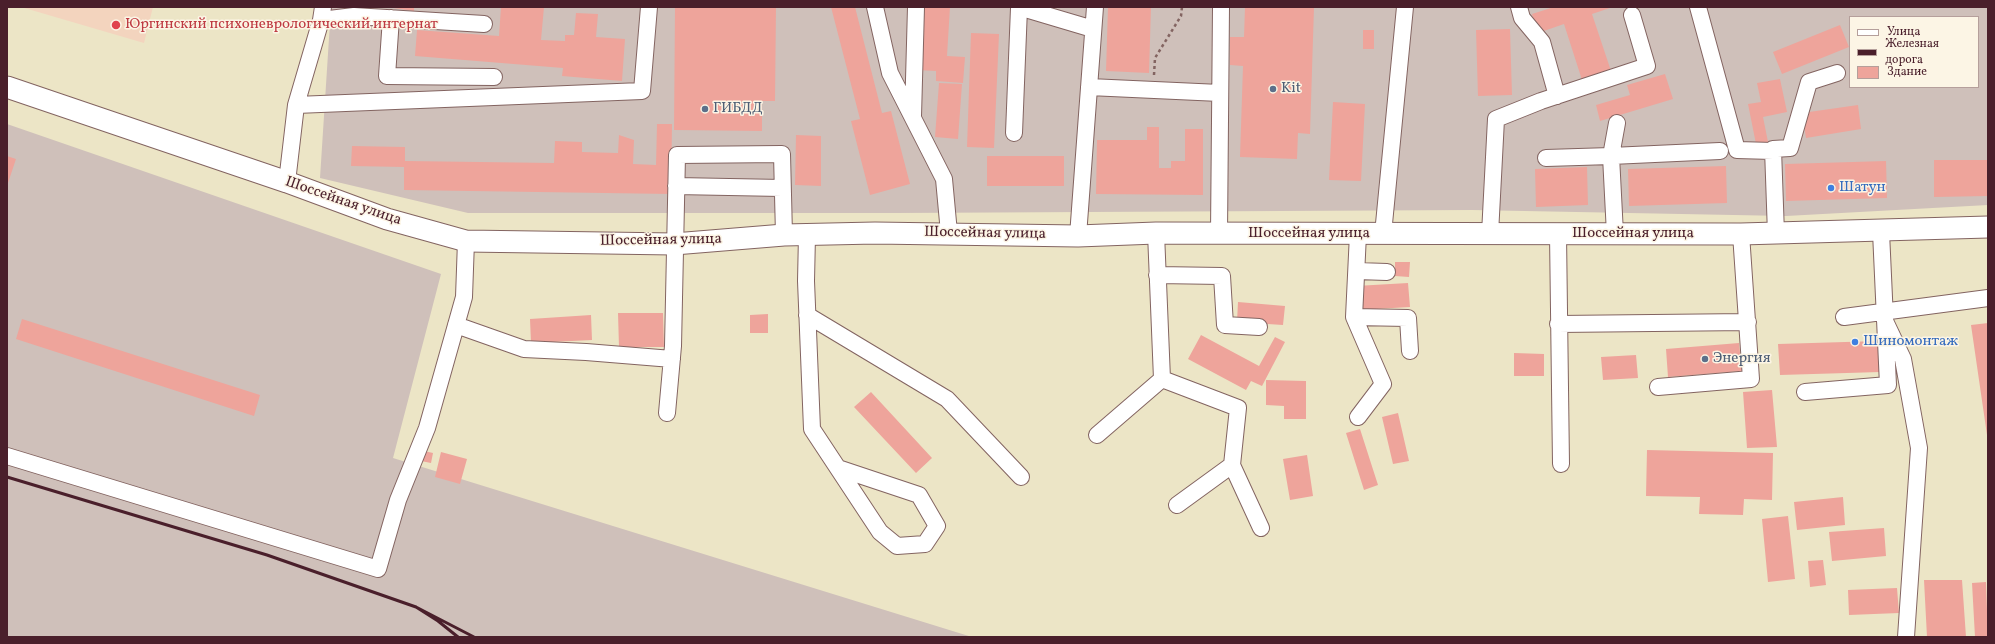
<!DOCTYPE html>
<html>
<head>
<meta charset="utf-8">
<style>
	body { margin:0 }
	#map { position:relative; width:1995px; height:644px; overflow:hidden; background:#ece5c6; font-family:Vollkorn,serif }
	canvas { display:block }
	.frame { position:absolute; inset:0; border:8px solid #4a1f2b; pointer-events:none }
	.legend { position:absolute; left:1849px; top:16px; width:130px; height:72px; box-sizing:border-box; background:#fcf5e5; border:1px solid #b59f9b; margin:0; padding:5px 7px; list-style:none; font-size:12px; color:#4a1f2b }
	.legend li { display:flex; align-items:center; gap:8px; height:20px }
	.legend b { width:20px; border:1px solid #b59f9b }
</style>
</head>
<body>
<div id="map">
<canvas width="1995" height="644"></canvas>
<div class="frame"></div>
<ul class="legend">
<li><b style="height:5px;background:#fff"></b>Улица</li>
<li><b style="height:5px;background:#4a1f2b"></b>Железная дорога</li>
<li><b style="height:11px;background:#eea49b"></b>Здание</li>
</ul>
</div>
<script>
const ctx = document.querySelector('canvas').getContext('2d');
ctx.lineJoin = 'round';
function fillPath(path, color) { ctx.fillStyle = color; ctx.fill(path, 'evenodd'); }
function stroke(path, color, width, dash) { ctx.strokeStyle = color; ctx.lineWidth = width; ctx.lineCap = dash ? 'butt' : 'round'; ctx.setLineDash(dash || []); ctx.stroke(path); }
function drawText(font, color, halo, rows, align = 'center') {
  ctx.font = font + ' Vollkorn,serif'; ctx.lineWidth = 3; ctx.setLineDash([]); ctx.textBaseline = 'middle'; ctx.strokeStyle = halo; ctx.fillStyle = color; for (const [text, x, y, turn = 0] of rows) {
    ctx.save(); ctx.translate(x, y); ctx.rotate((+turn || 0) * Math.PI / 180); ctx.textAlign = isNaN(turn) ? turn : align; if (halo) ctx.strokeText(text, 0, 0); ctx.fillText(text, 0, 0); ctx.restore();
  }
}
fillPath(new Path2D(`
	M21 7H153L144 43Z`), '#f3d4be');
fillPath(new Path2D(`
	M331 7H1988V205L1786 216 1472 210 898 213H468L320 178ZM1850 17H1978V87H1850Z
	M7 124 441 274 393 458 972 637H7Z`), '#cfc0ba');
fillPath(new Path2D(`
	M387 7H414V11Z
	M501 7H544L541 40 565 41V35H574L576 13 598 14 596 37 625 39 622 81 562 76 563 68 415 56 417 30 499 36Z
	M675 7H776L775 101H762V131L674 130Z
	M831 7H855L882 113 891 111 910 184 870 195 851 121 860 119Z
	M921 7H950L947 56 965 57 963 83 936 81V71L917 70Z
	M1108 7H1151L1149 73 1106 71Z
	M1245 7H1314L1310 134 1298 133 1297 159 1240 157 1243 66 1230 65V37H1244Z
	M1554 7H1613L1592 14 1611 71 1582 80 1564 24 1538 33 1532 14Z
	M1840 25 1849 47 1782 74 1773 52Z
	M1510 29 1512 95 1478 96 1476 30Z
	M1363 30H1374V49H1363Z
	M971 33 999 34 994 148 967 147Z
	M1665 74 1673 99 1600 121 1596 105 1630 95 1627 85Z
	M1780 79 1787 112 1763 117 1768 142 1756 144 1748 104 1761 102 1757 83Z
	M939 83 962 84 958 139 935 137Z
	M1333 102 1365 104 1361 181 1329 180Z
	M1858 105 1861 129 1806 138 1802 113Z
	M657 124H672L671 194 404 190V167L351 166 352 146 405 147V161L554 163 555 141 582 142V152L618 153 619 135 634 140 633 164 656 165Z
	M1147 127H1159V168H1171V161H1185V129H1203V195L1096 194 1097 140H1147Z
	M796 135 821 136V186L795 185Z
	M7 156 16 159 7 186Z
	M987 156H1064V186H987Z
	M1934 160H1988V196L1934 197Z
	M1886 161 1887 198 1786 201 1785 164Z
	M1726 166 1727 203 1629 206 1628 169Z
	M1587 167 1588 205 1536 207 1535 169Z
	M1395 262H1410L1409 277 1395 276Z
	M1408 283 1410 307 1358 310 1356 286Z
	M1238 302 1285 306 1283 325 1237 322Z
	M618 313H663L664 347H619Z
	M768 314V333H750V315Z
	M591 315 592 340 531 343 530 319Z
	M22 319 260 395 254 416 16 339Z
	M1988 323V435H1987L1971 325Z
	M1201 335 1259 366 1275 337 1285 342 1262 386 1251 381 1246 390 1188 359Z
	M1879 341 1880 372 1780 375 1778 344Z
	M1739 343 1742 371 1668 377 1666 349Z
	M1514 353 1544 354V376H1514Z
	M1636 355 1638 378 1603 380 1601 357Z
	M1266 380 1306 381V419H1284V406L1266 405Z
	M1772 390 1777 447 1747 448 1743 392Z
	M871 392 932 458 916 473 854 407Z
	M1398 413 1409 461 1393 464 1382 417Z
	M1360 429 1378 485 1364 490 1346 433Z
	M1647 450 1773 453 1772 500 1744 499 1743 515 1699 514 1700 497 1646 496Z
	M424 451 433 453 431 463 421 461Z
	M441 452 467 459 460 484 435 477Z
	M1307 455 1313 496 1290 500 1283 459Z
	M1843 497 1845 525 1797 530 1794 502Z
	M1788 516 1795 579 1768 582 1762 519Z
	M1884 528 1886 556 1832 561 1829 532Z
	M1823 560 1826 585 1810 587 1808 561Z
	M1924 580H1962L1966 637H1927Z
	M1986 582 1988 637H1975L1972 583Z
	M1897 588 1899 613 1849 615 1848 590Z`), '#eea49b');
const minor = new Path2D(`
	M875 7 890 73 944 179 949 233
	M1019 7 1093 29
	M1519 7 1522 18 1542 42 1557 96
	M1698 7 1737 150 1773 151
	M391 18 387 76 494 77
	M321 20 354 16 484 24
	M1089 87 1220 93
	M296 105 642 91 649 7
	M913 116 916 7
	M1014 133 1019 8
	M1546 158 1611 156 1617 123
	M287 182 296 105 321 20 323 7
	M676 186 782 188
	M1156 233 1162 379 1238 408 1232 465 1177 505
	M1219 234 1221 7
	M1383 234 1405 7
	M1490 234 1496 119 1541 101 1647 66 1632 15
	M1558 234 1561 464
	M1615 234 1611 156 1720 151
	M1776 234 1773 149 1790 148 1809 82 1837 73
	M807 235 806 281 812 429 880 532 897 546 925 544 937 526 919 495 838 468
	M1078 236 1095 7
	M1357 271 1387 272
	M1157 275 1222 276 1225 325 1259 327
	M807 315 947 399 1021 477
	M1354 317 1408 318 1410 351
	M1844 317 1988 298
	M1885 321 1903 359 1919 448 1906 637
	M1558 324 1748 322
	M456 325 524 349 586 352 672 359
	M1658 387 1751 379 1741 234
	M1805 392 1888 385 1881 232
	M667 413 673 346 677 155 782 154 784 235
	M1358 417 1383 384 1354 317 1358 234
	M1097 435 1162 379
	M7 456 378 569 398 500 427 428 464 297 466 241
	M1232 465 1261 528`);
const major = new Path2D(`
	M7 87 287 182 387 219 466 241 674 244 784 235 875 233 1078 236 1156 233 1741 234 1988 227`);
stroke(minor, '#836461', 18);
stroke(major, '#836461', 23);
stroke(new Path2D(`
	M1154 75 1155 58 1181 16 1182 7`), '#836461', 2.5, [3, 3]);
stroke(minor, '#fff', 16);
stroke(major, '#fff', 21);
stroke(new Path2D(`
	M7 477 267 555 416 607
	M458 637 438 621 416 607 474 637`), '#4a1f2b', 3);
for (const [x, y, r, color] of [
	[116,25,5,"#e0444e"],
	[1273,89,4,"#5c6f8a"],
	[705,109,4,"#5c6f8a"],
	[1831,188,4,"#3f7fe0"],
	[1855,342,4,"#3f7fe0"],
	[1705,359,4,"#5c6f8a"]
]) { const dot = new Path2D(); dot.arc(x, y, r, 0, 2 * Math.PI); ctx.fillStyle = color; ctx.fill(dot); stroke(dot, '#fcf5e5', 1.5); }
drawText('15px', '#be3a42', '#fcf5e5', [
	["Юргинский психоневрологический интернат",125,25]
], 'left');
drawText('15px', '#4e5e75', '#fcf5e5', [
	["Kit",1281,89],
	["ГИБДД",713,109],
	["Энергия",1713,359]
], 'left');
drawText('15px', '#366cbe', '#fcf5e5', [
	["Шатун",1839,188],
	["Шиномонтаж",1863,342]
], 'left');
drawText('15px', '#4a1f2b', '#fcf5e5', [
	["Шоссейная улица",343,202,19],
	["Шоссейная улица",985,234,1],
	["Шоссейная улица",1309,234],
	["Шоссейная улица",1633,234],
	["Шоссейная улица",661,241,-1]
]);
</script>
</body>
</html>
